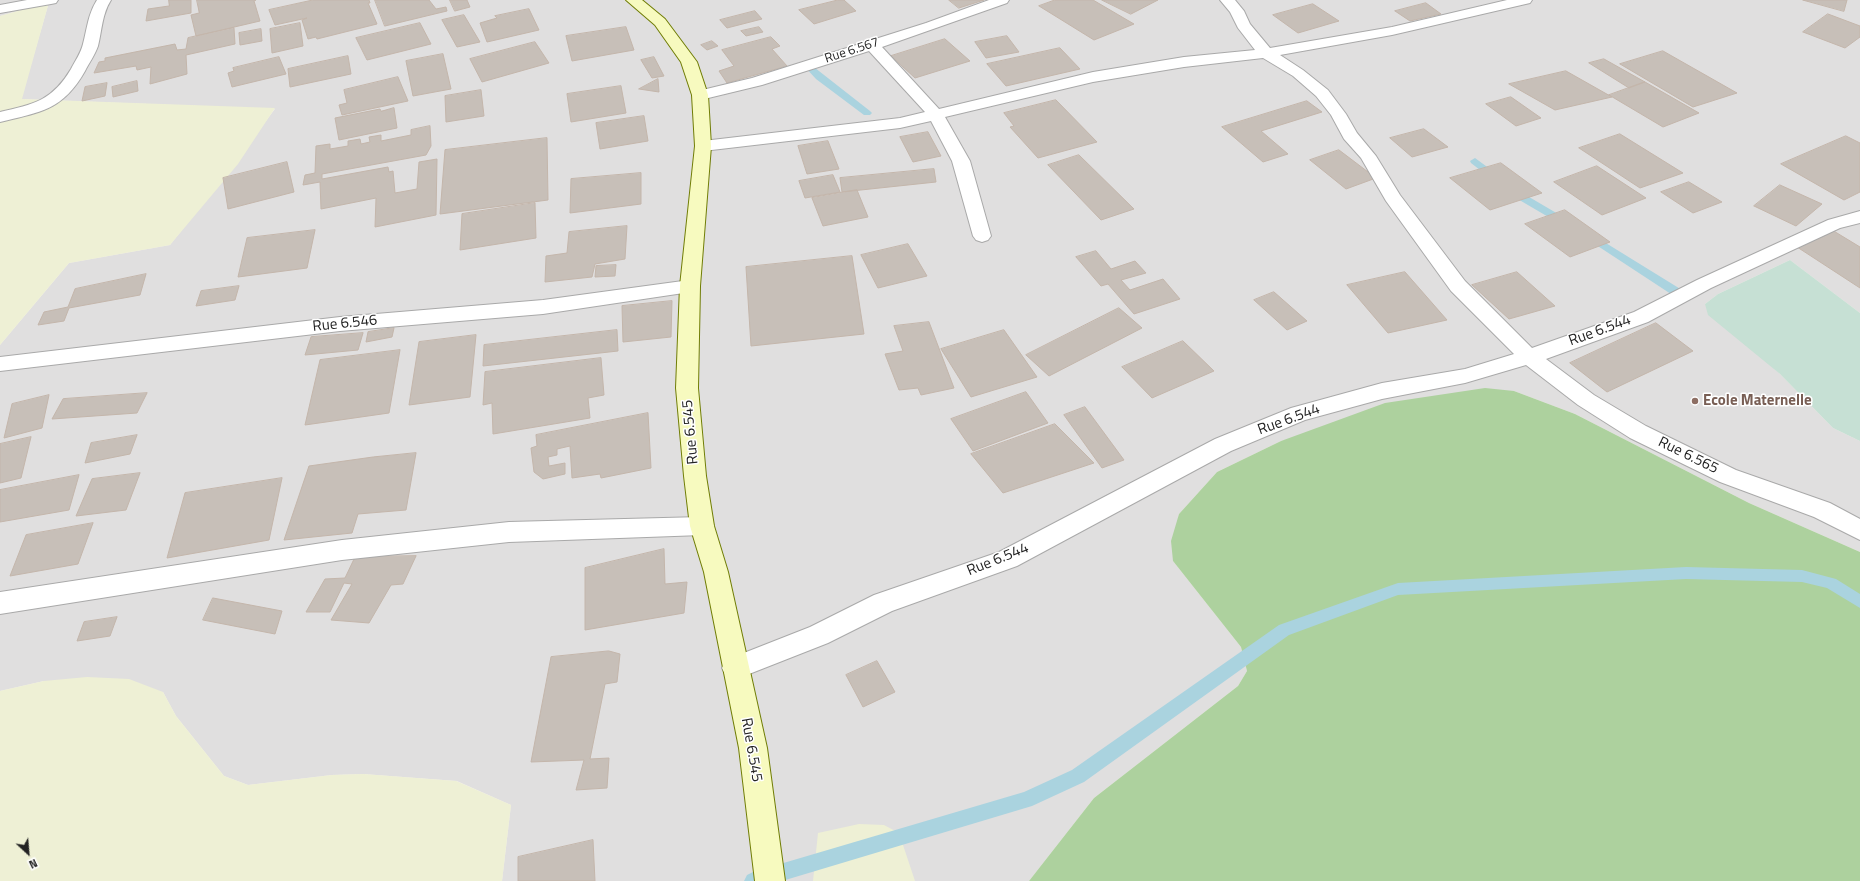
<!DOCTYPE html>
<html>
<head>
<meta charset="utf-8">
<style>
	body { margin:0 }
	#map { position:relative; width:1860px; height:881px; overflow:hidden; background:#f2efe9; font-family:"Titillium Web",sans-serif }
	canvas { display:block }
	.north { position:absolute; left:8px; top:833px; width:40px; height:40px; -webkit-text-stroke:3px #fff; paint-order:stroke; rotate:154deg; font-size:11px; font-weight:700; line-height:16px; text-align:center; color:#222 }
	.north::after { content:''; display:block; margin:auto; width:14px; height:18px; background:#222; clip-path:polygon(50% 0,100% 100%,50% 72%,0 100%) }
</style>
</head>
<body>
<div id="map">
<canvas width="1860" height="881"></canvas>
<div class="north">N</div>
</div>
<script>
const ctx = document.querySelector('canvas').getContext('2d');
ctx.lineJoin = 'round';
function fillPath(path, color) { ctx.fillStyle = color; ctx.fill(path, 'evenodd'); }
function stroke(path, color, width, dash) { ctx.strokeStyle = color; ctx.lineWidth = width; ctx.lineCap = dash ? 'butt' : 'round'; ctx.setLineDash(dash || []); ctx.stroke(path); }
function drawText(font, color, halo, rows, align = 'center') {
  ctx.font = font + ' "Titillium Web",sans-serif'; ctx.lineWidth = 3; ctx.setLineDash([]); ctx.textBaseline = 'middle'; ctx.strokeStyle = halo; ctx.fillStyle = color; for (const [text, x, y, turn = 0] of rows) {
    ctx.save(); ctx.translate(x, y); ctx.rotate((+turn || 0) * Math.PI / 180); ctx.textAlign = isNaN(turn) ? turn : align; if (halo) ctx.strokeText(text, 0, 0); ctx.fillText(text, 0, 0); ctx.restore();
  }
}
fillPath(new Path2D(`
	M0 0H1860V313L1790 260 1718 294 1705 304 1780 374 1833 428 1860 441V552L1749 503 1575 414 1514 391 1281 441 1217 472 1179 514 1173 561 1241 647 1247 671 1238 686 1094 798 1029 881H502L511 805 457 781 363 774 332 775 248 785 224 776 176 716 163 692 44 681 0 691V345L69 263 170 245 275 109 21 99 49 2 0 16Z`), '#e0dfdf');
fillPath(new Path2D(`
	M49 2 22 99 275 108 238 164 170 245 69 263 0 345V16Z
	M87 677 129 679 163 692 176 716 224 776 248 785 332 775 363 774 456 781 511 805 502 881H0V691L44 681Z
	M859 824 884 825 899 833 915 881H813L818 833Z`), '#eef0d5');
fillPath(new Path2D(`
	M1485 388 1514 391 1575 414 1749 503 1860 552V881H1029L1094 798 1238 686 1247 671 1241 647 1173 561 1171 541 1179 514 1217 472 1281 441 1385 403Z`), '#add19e');
fillPath(new Path2D(`
	M1790 260 1860 313V441L1833 428 1780 374 1708 315 1705 304 1718 294Z`), '#c6e0d4');
fillPath(new Path2D(`
	M810 64 870 111 872 113 870 115H864L816 79 805 67Z
	M1475 158 1524 194 1570 221 1571 223 1570 225H1562L1516 198 1471 163 1470 161Z
	M1588 232 1682 290 1684 293 1682 296H1674L1584 237 1583 235Z
	M1686 567 1802 570 1836 579 1860 594V608L1827 588 1802 582 1686 579 1398 595 1289 635 1084 782 1032 806 782 881H744L747 875 753 872 1024 792 1072 770 1279 625 1398 583Z`), '#aad3df');
const building = new Path2D(`
	M169 0H191V13L146 21 148 9 169 6Z
	M197 0H256L254 1 260 21 196 36 191 15 199 13Z
	M313 0H369L370 3H368L377 24 317 39 316 37 308 39 302 20 307 18 275 25 269 10Z
	M375 0H429L436 9 446 7 447 11 385 26Z
	M450 0H467L470 7 455 11Z
	M838 0H844L856 11 814 24 799 10Z
	M949 0H984L959 8Z
	M1055 0H1093L1134 24 1094 40 1039 6Z
	M1102 0H1158L1131 14Z
	M1803 0H1847L1844 11Z
	M1426 3 1441 14 1410 21 1395 11Z
	M1313 4 1339 21 1298 33 1273 15Z
	M529 9 539 30 487 42 480 23 497 18 495 16Z
	M755 11 762 19 727 28 720 20Z
	M1828 14 1860 26V37L1845 48 1803 32Z
	M464 15 480 42 457 47 442 20Z
	M300 23 303 46 272 53 270 29Z
	M420 23 431 44 367 60 356 38Z
	M626 27 634 50 572 61 566 36Z
	M759 27 763 32 746 36 741 31Z
	M234 28 235 44 186 55 187 74 150 84 151 67 137 70 136 66 94 73 99 62 105 61V58L175 44 177 50 186 49 188 38Z
	M261 29 262 41 240 45 239 33Z
	M1007 36 1019 52 986 58 975 42Z
	M771 37 780 46 772 49 787 66 727 83 719 71 734 66 722 50Z
	M945 39 970 61 915 78 891 56Z
	M712 41 718 46 707 50 701 45Z
	M535 42 549 63 482 82 470 59Z
	M1060 48 1080 69 1006 86 987 64Z
	M1663 51 1737 93 1693 107 1620 64Z
	M443 54 451 89 413 96 406 61Z
	M348 56 351 74 290 87 288 69Z
	M279 57 286 74 232 87 228 73 234 71 233 68Z
	M654 57 664 76 652 78 641 60Z
	M1604 59 1645 82 1629 88 1589 63Z
	M1566 71 1612 97 1555 110 1509 84Z
	M398 77 408 101 342 115 339 105 347 103 344 90Z
	M658 79 659 92 639 89Z
	M137 81 138 91 113 97 112 87Z
	M1645 82 1699 113 1663 127 1609 95Z
	M107 83 105 96 82 101 85 87Z
	M621 86 626 113 571 122 567 94Z
	M481 90 484 116 446 122 445 96Z
	M1511 97 1541 118 1516 126 1486 104Z
	M1056 100 1097 142 1038 158 1010 127 1014 126 1004 113Z
	M1307 101 1322 112 1261 131 1288 154 1263 162 1222 127Z
	M394 108 397 128 339 140 335 118 380 109 381 111Z
	M644 116 648 141 600 149 596 123Z
	M430 126 431 146 426 155 322 174V179L388 167 389 172 393 171 395 193 417 189 419 162 437 159 436 215 375 227 376 198 321 209 320 182 303 185 305 175 315 173 316 146 330 144V149L348 146V141L360 139 361 144 370 142 369 137 381 135V141L411 135V130Z
	M1424 129 1448 147 1412 157 1390 138Z
	M928 132 941 156 913 162 900 137Z
	M1620 134 1683 173 1640 188 1579 148Z
	M1846 136 1860 143V192L1844 200 1781 164Z
	M547 138 548 200 440 214 445 150Z
	M828 141 839 169 807 174 798 146Z
	M1339 150 1376 178 1346 189 1310 160Z
	M1079 155 1134 209 1101 220 1048 165Z
	M287 162 294 192 228 209 223 178Z
	M1501 163 1542 193 1490 210 1450 178Z
	M1597 166 1646 198 1602 215 1554 182Z
	M934 169 936 182 842 192 840 178Z
	M641 173V204L570 213 571 179Z
	M833 175 840 192 805 198 799 181Z
	M1689 182 1722 202 1693 213 1661 192Z
	M1780 185 1822 204 1796 226 1754 206Z
	M857 190 868 217 823 226 812 198Z
	M535 203 536 238 460 250 462 214Z
	M1565 210 1610 242 1570 257 1525 224Z
	M627 226 625 259 595 264 592 277 545 282 546 256 567 253 569 232Z
	M315 230 307 268 238 277 247 238Z
	M1832 230 1860 247V288L1794 245Z
	M908 244 927 276 878 288 861 255Z
	M1096 251 1111 269 1135 261 1146 273 1121 280 1130 290 1163 279 1180 299 1134 314 1108 284 1101 286 1076 257Z
	M852 256 864 334 751 346 746 267Z
	M616 265 615 276 595 277 596 266Z
	M1405 272 1447 320 1388 333 1347 285Z
	M1517 272 1555 306 1509 319 1472 285Z
	M146 274 140 295 69 308 64 321 38 325 44 312 68 307 75 289Z
	M239 286 235 300 196 306 201 291Z
	M1274 292 1307 321 1287 330 1254 300Z
	M672 301 671 337 623 342 622 306Z
	M1119 308 1142 328 1049 376 1026 355Z
	M929 322 954 388 921 395 918 388 899 390 885 354 903 351 894 326Z
	M1656 323 1693 351 1607 392 1570 363Z
	M394 328 392 337 366 342 368 332Z
	M617 330 618 351 483 366 484 345Z
	M1004 330 1037 377 971 397 941 349Z
	M363 333 358 350 305 355 311 337Z
	M476 335 470 397 409 405 419 342Z
	M1183 341 1214 371 1152 398 1122 367Z
	M400 350 389 413 305 425 320 360Z
	M601 358 604 395 588 398 590 418 493 434 492 403 483 405 485 372Z
	M1026 392 1048 423 973 451 951 419Z
	M147 393 137 413 52 419 63 399Z
	M49 395 42 428 4 438 12 404Z
	M1085 407 1124 460 1102 468 1064 415Z
	M648 413 651 468 601 478 600 474 572 478 570 446 557 449V455L548 457 549 466 565 463V474L543 479 534 472 531 448 537 446 536 435Z
	M1055 424 1094 463 1003 493 971 454Z
	M137 435 130 454 85 463 91 443Z
	M31 437 21 478 0 483V444Z
	M416 453 406 510 358 514 352 533 284 540 309 466 373 457Z
	M140 473 126 510 76 516 92 479Z
	M79 475 69 510 0 522V490Z
	M282 478 269 540 167 558 185 493Z
	M93 523 78 564 10 576 26 535Z
	M664 549 665 584 687 582 684 613 585 630V568Z
	M416 556 403 584 391 585 369 623 331 620 352 584 344 583 330 612H306L325 579 345 578 355 557Z
	M213 598 282 611 275 634 203 620Z
	M117 617 110 636 77 641 84 622Z
	M609 651 620 654 617 682 605 684 590 759 609 758 607 788 576 790 584 760 531 762 551 657Z
	M877 661 895 692 863 707 846 675Z
	M593 840 595 881H518V857Z`);
fillPath(building, '#c7bfb8');
stroke(building, '#c4b6ab', 1);
const street = new Path2D(`
	M27 0H58L56 3 51 4 0 13V5Z
	M97 0H111C102 14 102 30 98 46 95 55 89 63 85 71 63 110 41 112 0 122V112C34 104 52 101 71 69 75 61 81 53 83 44 87 29 88 14 97 0Z
	M989 0H1009L1007 3 882 47 939 109 1093 72 1184 57 1255 50 1238 28 1230 12 1220 0H1235L1244 11 1250 24 1270 48 1392 27 1507 0H1532L1530 3 1392 35 1280 55 1303 70 1328 90 1346 114 1357 133 1376 156 1400 195 1465 281 1532 348 1634 312 1697 280 1828 220 1860 211V223L1840 228 1711 288 1648 322 1546 359 1594 395 1646 426 1736 470 1830 503 1860 519V540L1814 517 1720 482 1630 438 1578 405 1526 365 1465 383 1382 399 1305 420 1231 451 1017 566 892 611 828 643 744 676 735 680 726 676 722 668 726 660 810 627 874 595 999 552 1215 439 1291 408 1382 383 1465 369 1514 354 1451 291 1386 201 1361 158 1344 139 1331 115 1316 96 1293 76 1263 58 1184 67 1093 82 945 117 970 161 991 236 988 240 982 242 976 240 973 236 952 161 931 121 900 128 703 151 697 150 695 146 697 142 703 141 900 118 925 112 869 51 762 85 700 100 694 98 692 95 694 92 752 78 926 23Z
	M690 280 697 281 700 286 697 291 543 314 340 331 0 371V357L340 317 543 300Z
	M702 517 710 519 714 526 710 533 702 535 509 542 342 560 0 614V592L342 540 509 522Z`);
const secondary = new Path2D(`
	M626 0H642L665 19 697 62 708 95 711 146 700 286 698 388 706 476 714 526 728 572 767 748 785 881H755L739 748 704 572 690 526 684 476 676 388 680 286 695 146 692 95 681 62 655 25Z`);
stroke(street, '#a9a9a9', 2);
stroke(secondary, '#707d05', 2);
fillPath(street, '#fff');
fillPath(secondary, '#f7fabf');
for (const [x, y, r, color] of [
	[1695,401,4,"#8d6e63"]
]) { const dot = new Path2D(); dot.arc(x, y, r, 0, 2 * Math.PI); ctx.fillStyle = color; ctx.fill(dot); stroke(dot, '#fff', 1.5); }
drawText('13px', '#222', '#fff', [
	["Rue 6.567",852,51,-18]
]);
drawText('15px', '#222', '#fff', [
	["Rue 6.546",345,324,-6],
	["Rue 6.544",1600,331,-20],
	["Rue 6.544",1289,420,-20],
	["Rue 6.545",691,432,-95],
	["Rue 6.565",1688,456,26],
	["Rue 6.544",998,560,-22],
	["Rue 6.545",751,750,80]
]);
drawText('bold 15px', '#785e54', '#fff', [
	["Ecole Maternelle",1703,401]
], 'left');
</script>
</body>
</html>
